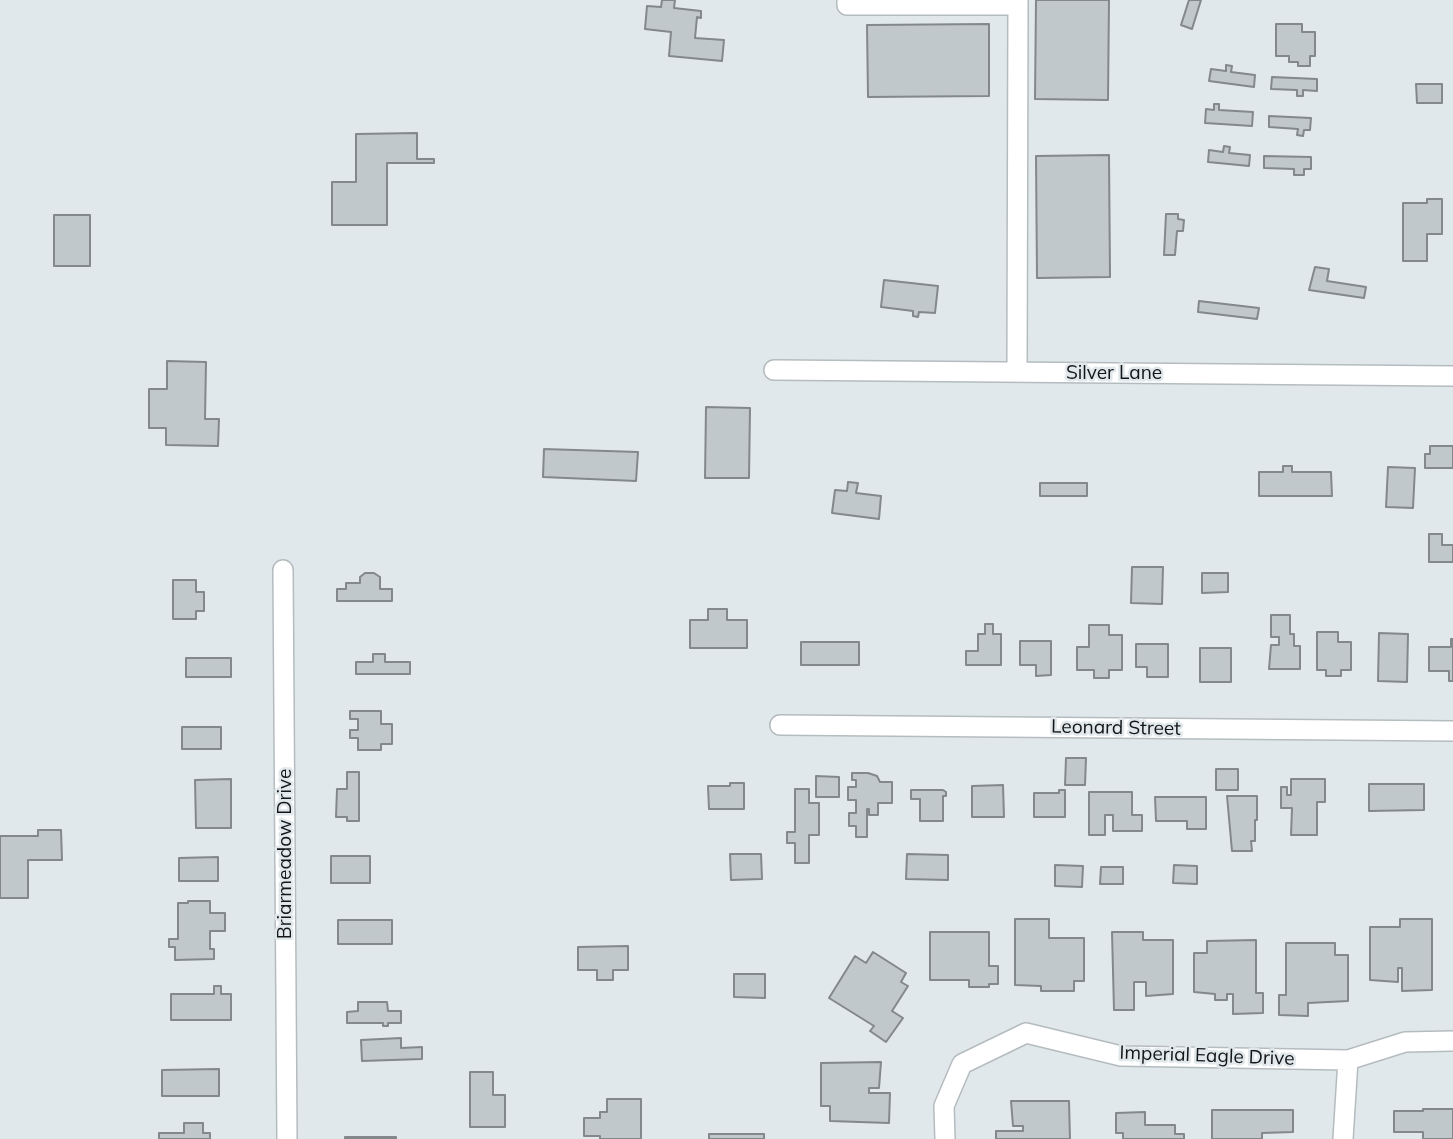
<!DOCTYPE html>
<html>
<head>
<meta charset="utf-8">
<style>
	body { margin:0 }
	canvas { display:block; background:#e1e8eb }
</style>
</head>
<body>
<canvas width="1453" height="1139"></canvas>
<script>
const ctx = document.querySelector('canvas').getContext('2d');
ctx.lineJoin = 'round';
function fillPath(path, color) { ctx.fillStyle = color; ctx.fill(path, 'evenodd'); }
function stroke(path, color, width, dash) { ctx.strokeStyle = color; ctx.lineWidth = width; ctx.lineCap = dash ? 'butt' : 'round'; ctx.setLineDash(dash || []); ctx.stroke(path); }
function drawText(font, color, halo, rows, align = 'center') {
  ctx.font = font + ' Mulish,sans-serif'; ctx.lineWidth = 5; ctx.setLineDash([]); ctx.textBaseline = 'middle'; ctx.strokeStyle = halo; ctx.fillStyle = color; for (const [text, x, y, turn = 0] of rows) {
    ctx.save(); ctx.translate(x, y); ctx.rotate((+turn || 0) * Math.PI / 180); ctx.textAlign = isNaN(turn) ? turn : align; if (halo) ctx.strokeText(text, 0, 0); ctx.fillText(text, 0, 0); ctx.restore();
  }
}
const building = new Path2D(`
	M662 0H675L674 8 701 11V18L697 17 695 38 724 40 722 61 669 56 671 32 645 29 647 6 661 7Z
	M1036 0H1109L1108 100 1035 99Z
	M1189 0H1201L1192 29 1181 25Z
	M989 24V96L868 97 867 25Z
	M1276 24H1302V32H1315V56H1310V66H1298V62H1289V56H1276Z
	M1226 65 1232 66 1231 72 1255 75 1254 87 1209 81 1211 69 1226 71Z
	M1272 77 1317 79V91L1303 90V96H1297V90L1271 89Z
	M1416 84H1442V103H1417Z
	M1214 104H1219V110L1253 112 1252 126 1205 123 1206 109 1214 110Z
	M1269 116 1311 118 1310 130H1304L1303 136 1297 135 1298 129 1269 127Z
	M417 133V159H434V163H387V225H332V182H356V134Z
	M1224 146 1230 147 1229 153 1250 155 1249 166 1208 162 1209 150 1223 152Z
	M1109 155 1110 277 1037 278 1036 156Z
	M1264 156 1311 157V169H1304V175H1294V169L1264 168Z
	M1427 199H1442V234H1427V261H1403V203H1427Z
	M1166 214H1178V219L1184 220 1183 231H1177L1175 255H1164Z
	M54 215H90V266H54Z
	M1315 267 1329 269 1327 281 1366 287 1364 298 1309 290Z
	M884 280 938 286 935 313 919 312 918 317 913 316V311L881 307Z
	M1199 301 1259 308 1257 319 1198 312Z
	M167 361 206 362 205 419H219L218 446 166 445V428H149V389H167Z
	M706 407 750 408 749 478H705Z
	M1430 446H1453V468H1425V454H1430Z
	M544 449 638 452 636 481 543 477Z
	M1283 466H1292V472H1331L1332 496H1259V472H1283Z
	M1388 467 1415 468 1413 508 1386 507Z
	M848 482 858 483 856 493 881 496 879 519 832 513 835 490 847 491Z
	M1040 483H1087V496H1040Z
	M1429 534H1442V545H1453V562H1429Z
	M1132 567H1163L1162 604 1131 603Z
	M365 573H374L380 577V589H392V601H337V589H346V583H360V577Z
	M1202 573H1228V592L1202 593Z
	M173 580H196V592H204V611H196V619H173Z
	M708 609H727V620H747V648H690V620H708Z
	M1271 615H1290V634H1294V646H1300V669H1269L1271 645H1279V637H1271Z
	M985 624H993V634H1001V665H966V651H978V634H985Z
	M1089 625H1109V635H1122V670H1109V678H1094V670H1077V647H1089Z
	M1317 632H1338V642H1351V670H1341V676H1326V670H1317Z
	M1379 633 1408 634 1407 682 1378 681Z
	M1451 639H1453V681H1449V671H1429V647H1451Z
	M1020 641H1051V675L1036 676V665H1020Z
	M801 642H859V665H801Z
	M1136 644H1168V677H1147V667H1136Z
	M1200 648H1231V682H1200Z
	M373 654H385V662H410V674H356V662H373Z
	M186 658H231V677H186Z
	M350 711H381V724H392V744H381V750H358V738H350V730H358V719H350Z
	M182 727H221V749H182Z
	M1066 758H1086L1085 785H1065Z
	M1216 769H1238V790H1216Z
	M347 772H359V821H347V817H336L337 789H347Z
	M852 773H868L877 776 880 782H892V803H878V815H869V809H867V837H856V826H849V813H856V800H848V787H856V780H852Z
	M816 776 839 777V797H816Z
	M231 779V828H196L195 780Z
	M1291 779H1325V802H1317V835H1291L1292 808H1281V787H1287V795H1291Z
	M730 783H744V809H709L708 786H730Z
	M1369 784H1424V810L1369 811Z
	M1003 785 1004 817H972V786Z
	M795 789H809V803H819V835H809V863H795V843H787V832H795Z
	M911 790H943L946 792V796H943V821H920V799H911Z
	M1059 790H1065V817H1034V793H1059Z
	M1089 792H1132V815H1142V831H1113V815H1105V835H1089Z
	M1227 796H1257V820H1255V841H1251L1252 851H1232Z
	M1155 797H1206V829H1187V821H1156Z
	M38 830H61L62 860H28V898H0V836H38Z
	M730 854H761L762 879 731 880Z
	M907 854 948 855V880L906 879Z
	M331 856H370V883H331Z
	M218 857V881H179V858Z
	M1055 865 1083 866 1082 887 1055 886Z
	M1174 865 1197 866V884L1173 883Z
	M1101 867H1123V884H1100Z
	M188 901H210V913H225V931H210V949H214V959L175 960V947H169V939H178V903H188Z
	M1015 919H1049V938H1084V981H1074V991H1041V986L1015 985Z
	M1400 919H1432V990L1402 991V968H1398V982L1370 980V927H1400Z
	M338 920H392V944H338Z
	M930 932H989V966H998V984H989V987H969V980H930Z
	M1112 932H1143V940H1173V994L1146 996V982H1134V1010H1114Z
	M1256 940V993H1263V1013L1233 1014V994H1227V1000H1215V994L1194 992V953H1207V941Z
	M1286 943H1335V955H1348V1001L1308 1003V1016L1279 1015V995H1286Z
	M628 946V970H613V980H597V970H578V947Z
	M873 952 906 973 901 982 908 986 892 1011 903 1018 886 1042 870 1031 874 1026 829 998 855 956 866 963Z
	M734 974H765V998L734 997Z
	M214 986H221V994H231V1020H171V994H214Z
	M358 1002H387L388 1011H401V1023H388V1026H383V1023H347V1012L358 1011Z
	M401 1038V1048L422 1047V1059L362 1061 361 1040Z
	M881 1062 879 1088H869V1093H890L889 1123 830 1121V1106H821V1063Z
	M219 1069V1096H162V1070Z
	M470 1072H493V1095H505V1127H470Z
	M607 1099H641V1139H600V1136H584V1118H600V1112H607Z
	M1011 1101H1069L1070 1139H996V1131H1023V1126H1013Z
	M1423 1109H1453V1139H1423V1132H1394V1111H1423Z
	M1212 1110H1293V1132L1262 1133V1139H1212Z
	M1145 1112V1125H1175V1134H1184V1139H1123V1133H1116V1113Z
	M184 1123H203V1133H210V1139H159V1133H184Z
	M709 1134H764V1139H709Z
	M345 1137H396V1139H345Z`);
fillPath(building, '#c1c8cb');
stroke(building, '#82888b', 2);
const street = new Path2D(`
	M847 0V5H1018
	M774 370 1453 376
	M1017 372 1018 0
	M283 570 287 1139
	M780 725 1453 731
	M945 1139 944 1106 962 1064 1026 1033 1121 1056 1348 1060 1405 1042 1453 1041
	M1343 1139 1348 1060`);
stroke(street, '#b5bcbf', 22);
stroke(street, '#fff', 19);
drawText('19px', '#131516', '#e1e8eb', [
	["Silver Lane",1114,373],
	["Leonard Street",1116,728,1],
	["Briarmeadow Drive",285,854,-90],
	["Imperial Eagle Drive",1207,1056,2]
]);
</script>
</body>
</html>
